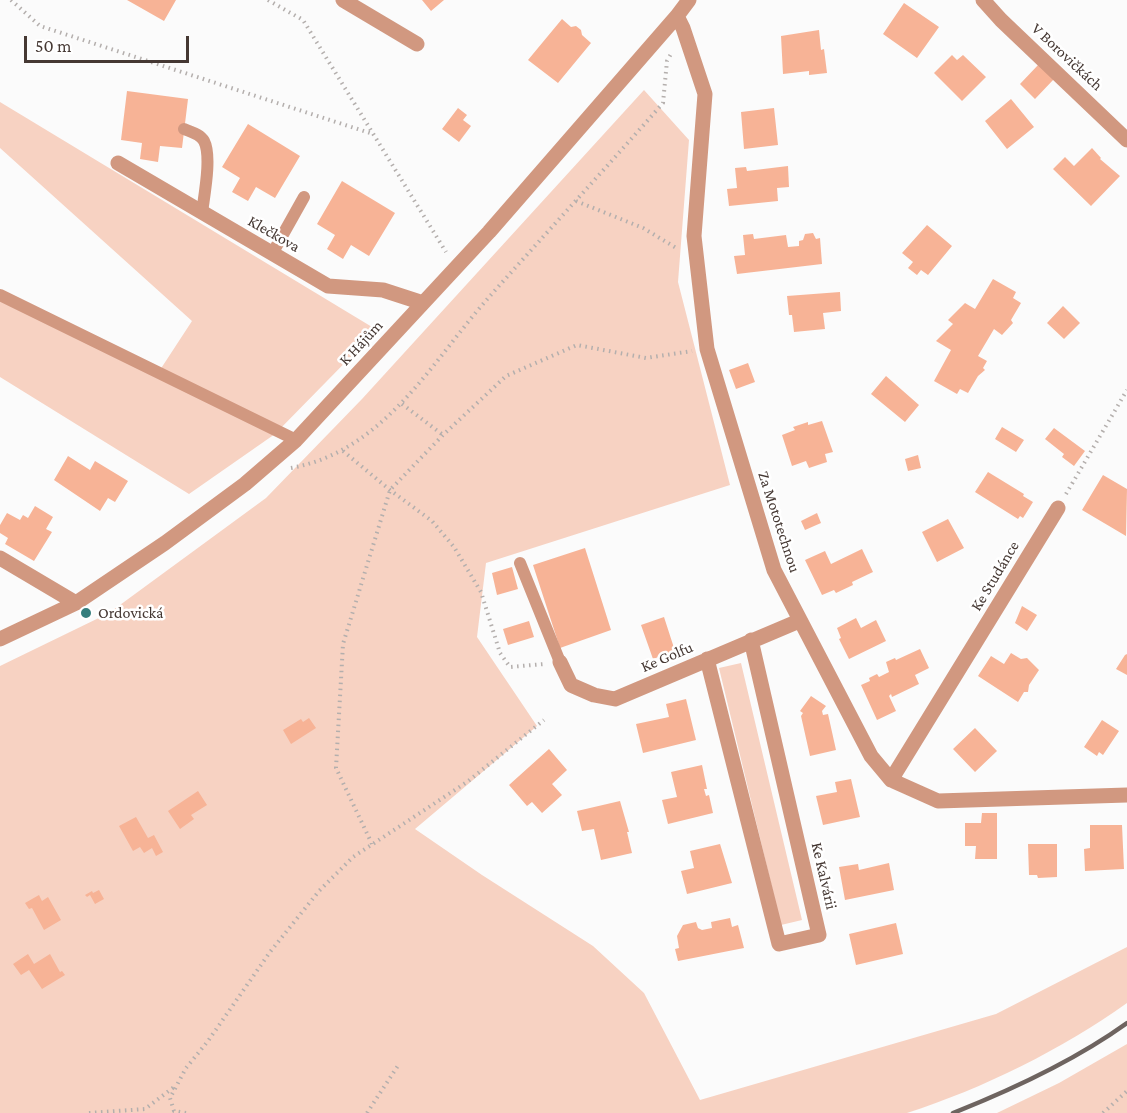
<!DOCTYPE html>
<html>
<head>
<meta charset="utf-8">
<style>
	body { margin:0 }
	#map { position:relative; width:1127px; height:1113px; overflow:hidden; background:#fbfbfb; font-family:"Crimson Pro",serif }
	canvas { display:block }
	.scale { position:absolute; left:24px; top:36px; width:165px; height:27px; box-sizing:border-box; border:3px solid #453833; border-top:0; padding-left:8px; font-size:18px; line-height:21px; white-space:nowrap; color:#453833; -webkit-text-stroke:4px #fff; paint-order:stroke }
</style>
</head>
<body>
<div id="map">
<canvas width="1127" height="1113"></canvas>
<div class="scale">50 m</div>
</div>
<script>
const ctx = document.querySelector('canvas').getContext('2d');
ctx.lineJoin = 'round';
function fillPath(path, color) { ctx.fillStyle = color; ctx.fill(path, 'evenodd'); }
function stroke(path, color, width, dash) { ctx.strokeStyle = color; ctx.lineWidth = width; ctx.lineCap = dash ? 'butt' : 'round'; ctx.setLineDash(dash || []); ctx.stroke(path); }
function drawText(font, color, halo, rows, align = 'center') {
  ctx.font = font + ' "Crimson Pro",serif'; ctx.lineWidth = 5; ctx.setLineDash([]); ctx.textBaseline = 'middle'; ctx.strokeStyle = halo; ctx.fillStyle = color; for (const [text, x, y, turn = 0] of rows) {
    ctx.save(); ctx.translate(x, y); ctx.rotate((+turn || 0) * Math.PI / 180); ctx.textAlign = isNaN(turn) ? turn : align; if (halo) ctx.strokeText(text, 0, 0); ctx.fillText(text, 0, 0); ctx.restore();
  }
}
fillPath(new Path2D(`
	M644 90 689 140 678 282 730 485 486 563 477 637 537 726 415 829 482 875 593 946 644 993 700 1100 996 1014 1127 947V1003C1061 1050 984 1088 907 1113H0V666L109 613 266 498 362 399Z
	M0 102 377 330 275 434 189 494 0 377V295L158 373 192 321 0 148Z
	M741 663 802 920 781 925 719 668Z
	M1127 1044V1113H997L1059 1083Z`), '#f7d2c2');
fillPath(new Path2D(`
	M127 0H176L164 21Z
	M422 0H444L431 11Z
	M904 3 939 27 917 58 883 34Z
	M562 19 571 27 576 26 581 30 582 35 591 43 558 83 528 60Z
	M819 30 821 50 824 49 827 73 809 75V71L783 74 781 36Z
	M952 55 957 60 963 55 986 77 962 101 934 73Z
	M1039 64 1054 79 1035 99 1020 84Z
	M127 91 188 99 182 148 160 146 158 162 140 159 142 143 121 140Z
	M1011 99 1034 127 1007 149 985 121Z
	M458 108 467 115 463 120 471 126 459 142 442 129Z
	M774 108 778 145 744 149 741 112Z
	M248 124 300 156 275 198 256 187 248 201 232 192 240 178 222 167Z
	M1092 148 1101 158 1100 159 1120 176 1091 206 1053 169 1065 157 1074 166Z
	M788 166 789 187 777 188 778 201 729 206 727 189 737 188 735 168 746 167 747 171Z
	M342 181 395 213 369 256 351 245 343 259 327 249 335 235 317 224Z
	M927 225 952 246 928 275 921 270 917 275 908 268 913 262 902 253Z
	M813 233 816 239 820 238 822 264 737 274 734 256 745 255 743 235 753 234 754 239 786 235 788 247 799 246V241L803 240 805 234Z
	M993 279 1016 292 1013 298 1021 303 1011 320 1013 323 1002 335 994 329 978 356 987 361 983 368 985 370 978 376 968 393 960 389 957 394 934 381 951 350 936 341 953 324 948 320 965 303 975 309Z
	M840 292 841 311 823 313 825 329 794 332 792 315H789L787 296Z
	M1063 306 1080 323 1064 339 1047 323Z
	M748 363 755 382 736 389 729 370Z
	M886 376 919 405 905 422 871 394Z
	M822 421 833 452 825 454 827 462 809 468 806 461 792 466 782 435 795 430 793 427 808 422V425Z
	M1002 427 1024 440 1016 452 995 439Z
	M1054 428 1085 451 1074 466 1062 457 1064 454 1045 439Z
	M918 455 921 468 908 471 905 459Z
	M68 456 90 470 95 461 128 481 115 502 108 498 100 511 54 480Z
	M988 472 1024 494 1023 496 1033 502 1023 518 1020 516 1018 519 975 492Z
	M1103 475 1127 489 1126 536 1082 510Z
	M35 506 53 517 46 529 52 532 34 561 5 544 8 538 0 533V525L7 513 20 520 23 515 28 518Z
	M817 513 821 523 805 530 801 521Z
	M948 519 964 548 937 562 922 532Z
	M585 548 611 630 560 648 533 565Z
	M862 549 873 572 852 582 853 585 836 593 834 590 822 595 805 560 825 551 831 564Z
	M512 567 518 589 497 595 492 573Z
	M1022 606 1037 615 1027 631 1015 623Z
	M664 617 675 651 653 659 641 625Z
	M856 618 861 628 876 620 886 641 849 659 839 639 841 638 837 628Z
	M529 621 534 637 508 645 503 629Z
	M920 649 929 668 915 675 919 684 892 697 891 694 889 696 896 711 877 720 861 685 870 681 869 678 877 674 879 677 889 672 886 662 895 658 896 660Z
	M1011 653 1021 659 1027 658 1039 670 1029 685 1028 692H1024L1018 702 978 676 991 656 1004 664Z
	M1127 654V675L1116 669 1125 655Z
	M811 696 826 706 822 711 823 715 828 714 836 750 810 756 801 716 803 713 800 711Z
	M686 699 696 740 643 753 636 724 669 717 666 704Z
	M309 718 316 728 291 744 283 730 301 719 303 722Z
	M1102 720 1119 731 1103 755 1099 752 1097 756 1084 747Z
	M975 728 997 751 975 772 953 749Z
	M549 749 567 770 552 784 562 795 542 813 532 802 527 806 509 785Z
	M702 765 707 789H704L706 796 709 795 713 813 668 824 662 800 677 797 671 772Z
	M851 779 860 817 823 825 816 796 837 792 835 782Z
	M198 791 207 805 191 815 194 819 180 829 168 811Z
	M620 801 629 832H627L632 853 601 860 594 829 582 831 577 811Z
	M982 813H997V859H975L976 846H965V823H981Z
	M136 817 148 838 154 835 163 852 156 856 152 848 144 853 140 847 133 851 119 826Z
	M1090 825H1122L1124 869 1085 871 1084 849 1090 848Z
	M720 844 732 883 687 894 681 871 694 868 690 851Z
	M1028 844H1057V877L1038 878 1037 875H1029Z
	M889 863 894 890 845 900 839 867 858 864 859 870Z
	M99 890 104 899 95 904 90 895 87 897 85 895 92 891 93 893Z
	M39 895 42 901 48 897 61 920 44 930 32 908 29 909 25 903Z
	M730 918 732 927 738 925 744 948 678 961 675 949 679 948 677 936 683 925 696 922 698 928 702 930 712 928 711 922Z
	M896 923 903 954 856 965 849 934Z
	M28 954 34 964 50 954 60 972 62 971 65 975 42 989 29 970 21 975 13 964Z`), '#f7b396');
stroke(new Path2D(`
	M11 0 40 26 373 134
	M268 0 303 20 446 252
	M576 201 643 228 678 249
	M402 404 443 435
	M343 451 390 490 432 521 454 547 481 592 500 653 510 667 544 664
	M291 468C385 451 432 361 490 296 547 232 606 168 663 103L667 61 672 52
	M1066 494 1127 390
	M372 844 336 768 343 644 390 490 443 435 506 376 577 345 646 358 692 351
	M89 1113 145 1109 174 1087
	M186 1113 174 1111 170 1098 186 1068 208 1041 270 952 319 891 353 857 467 782 544 720
	M367 1113 399 1064
	M1103 1113 1127 1091`), '#b4afad', 4, [1.5, 4.5]);
stroke(new Path2D(`
	M184 129C191 132 200 134 204 141 212 156 204 196 202 213
	M272 254 304 197
	M0 295 296 440
	M520 563 560 662`), '#d19880', 12);
stroke(new Path2D(`
	M343 0 417 44
	M983 0 1001 20 1127 140
	M677 16 683 28 705 94 694 236 707 349 774 570 871 756 891 780 938 801 1127 795
	M118 163 328 286 383 290 423 303
	M0 558 76 603
	M0 639 76 603 165 543 245 484 296 440 489 232 677 16 689 0
	M707 659 779 944 819 935 751 640
	M560 662 571 685 594 695 615 699 799 621
	M891 780 1058 508`), '#d19880', 15);
stroke(new Path2D(`
	M953 1113C1011 1090 1077 1059 1127 1023`), '#6e6460', 4.5);
for (const [x, y, r, color] of [
	[86,613,6,"#357e7d"]
]) { const dot = new Path2D(); dot.arc(x, y, r, 0, 2 * Math.PI); ctx.fillStyle = color; ctx.fill(dot); stroke(dot, '#fff', 2); }
drawText('16px', '#453833', '#fff', [
	["V Borovičkách",1067,57,43],
	["Klečkova",274,234,30],
	["K Hájům",361,343,-47],
	["Za Mototechnou",779,522,72],
	["Ke Studánce",995,576,-59],
	["Ke Golfu",667,657,-23],
	["Ke Kalvárii",824,876,77]
]);
drawText('16px', '#453833', '#fff', [
	["Ordovická",98,613]
], 'left');
</script>
</body>
</html>
